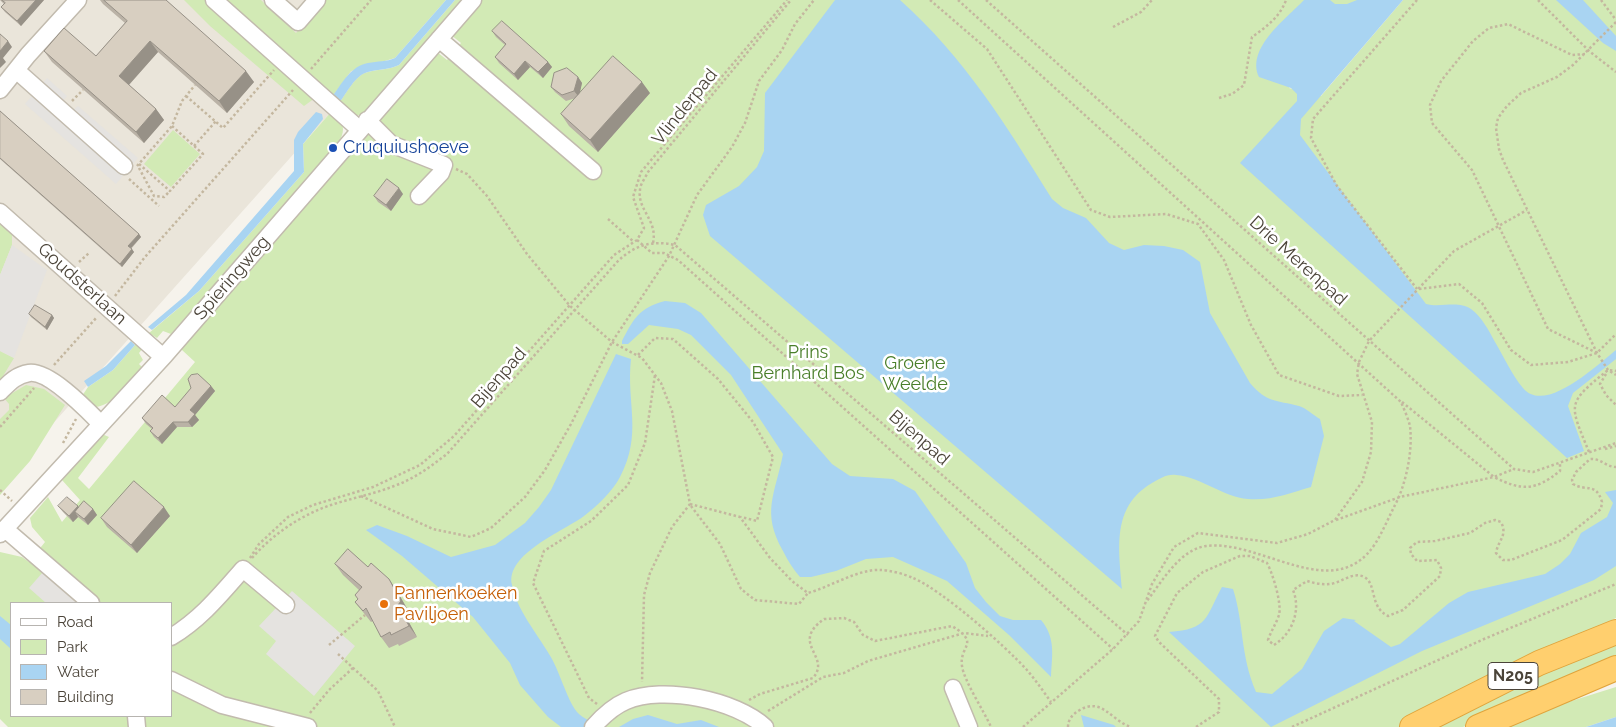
<!DOCTYPE html>
<html>
<head>
<meta charset="utf-8">
<style>
	body { margin:0 }
	#map { position:relative; width:1616px; height:727px; overflow:hidden; background:#f6f3ec; font-family:Raleway,sans-serif }
	canvas { display:block }
	.legend { position:absolute; left:10px; top:602px; width:162px; height:115px; box-sizing:border-box; background:#fff; border:1px solid #b7b4b0; margin:0; padding:6px 9px; list-style:none; font-size:15px; color:#4b4439 }
	.legend li { display:flex; align-items:center; gap:10px; height:25px }
	.legend b { width:25px; border:1px solid #b7b4b0 }
</style>
</head>
<body>
<div id="map">
<canvas width="1616" height="727"></canvas>
<ul class="legend">
<li><b style="height:6px;background:#fff"></b>Road</li>
<li><b style="height:14px;background:#d2eab5"></b>Park</li>
<li><b style="height:14px;background:#a9d4f2"></b>Water</li>
<li><b style="height:14px;background:#d8cfc1"></b>Building</li>
</ul>
</div>
<script>
const ctx = document.querySelector('canvas').getContext('2d');
ctx.lineJoin = 'round';
function fillPath(path, color) { ctx.fillStyle = color; ctx.fill(path, 'evenodd'); }
function stroke(path, color, width, dash) { ctx.strokeStyle = color; ctx.lineWidth = width; ctx.lineCap = dash ? 'butt' : 'round'; ctx.setLineDash(dash || []); ctx.stroke(path); }
function drawText(font, color, halo, rows, align = 'center') {
  ctx.font = font + ' Raleway,sans-serif'; ctx.lineWidth = 5; ctx.setLineDash([]); ctx.textBaseline = 'middle'; ctx.strokeStyle = halo; ctx.fillStyle = color; for (const [text, x, y, turn = 0] of rows) {
    ctx.save(); ctx.translate(x, y); ctx.rotate((+turn || 0) * Math.PI / 180); ctx.textAlign = isNaN(turn) ? turn : align; if (halo) ctx.strokeText(text, 0, 0); ctx.fillText(text, 0, 0); ctx.restore();
  }
}
fillPath(new Path2D(`
	M0 0H431L0 483Z`), '#eae5da');
fillPath(new Path2D(`
	M184 0H205L315 98 304 106 210 26Z
	M225 0H261L296 33 324 0H446L395 58 351 71 332 97Z
	M455 0H466L366 114 354 116 339 103C347 93 355 75 368 72 379 69 389 70 399 65Z
	M481 0H1370L1289 88 1321 96 1403 0H1616V618L1452 697 1399 727H8L0 719V552L22 557 29 562 45 542 32 527 30 518 48 497 62 522 80 500 62 480 102 434 109 437 78 478 89 489 195 362 182 350V346L251 270 437 52 447 60 461 43 451 35ZM11 603H171V716H11Z
	M331 112C334 116 340 120 342 124 348 138 326 158 318 168L171 334 163 331 157 338 149 333 199 291 304 172 303 144Z
	M173 130 200 154 171 187 144 164Z
	M0 222 12 232V245L0 275Z
	M137 339 143 348 139 353 143 360 139 364 142 367C129 382 116 405 95 407L82 396 88 387 113 370 135 345 134 342Z
	M0 351 14 358 0 381Z
	M26 385 44 389 65 405 30 461 0 495V419L9 410V404L4 398Z
	M1616 642V661L1463 727H1434L1567 663Z
	M1616 687V717L1586 727H1500L1530 714Z`), '#d2eab5');
fillPath(new Path2D(`
	M47 78 67 96 61 103 71 112 78 106 138 158 116 184 25 104Z
	M12 245 47 270 14 358 0 351V275Z
	M43 572 78 603H46L29 588Z
	M292 591 355 646 314 696 266 654 276 641 259 626Z`), '#e5e3e0');
fillPath(new Path2D(`
	M446 0H455L399 65C389 70 379 69 368 72 355 75 347 93 339 103L332 97C342 83 351 66 368 63 378 61 386 62 395 58Z
	M835 0H900C965 58 1006 125 1052 199L1063 208 1086 218 1109 243 1124 250 1144 245 1164 246 1183 250 1200 262 1210 313 1250 383C1267 403 1276 400 1299 406 1306 408 1313 415 1320 419L1324 436 1311 487C1290 493 1271 501 1248 499 1223 497 1201 477 1176 475 1166 474 1160 479 1152 483 1111 507 1119 549 1122 589L710 236 703 215 706 205 739 186 757 167 764 151 765 93Z
	M1304 0H1330L1335 4H1347L1357 0H1403L1301 119 1300 135 1426 304C1441 308 1458 300 1471 309 1482 317 1489 331 1495 342 1504 357 1512 375 1523 388 1545 415 1597 365 1616 350V359L1573 393 1568 406 1584 451 1567 458 1240 163 1297 101V94L1291 88 1259 77C1246 48 1286 19 1304 0Z
	M1556 0H1583L1616 36V51L1603 43Z
	M316 112 322 114 323 119 303 144 304 172 199 291 152 330 148 327 186 295 294 171V140L298 132Z
	M665 301 685 303 701 313 832 464 850 476 893 479 915 491 966 563 975 588 986 602 1000 616 1013 620H1041C1056 638 1052 655 1051 677L1009 635 947 581 893 557 866 559 836 571 811 577H800C793 569 788 561 783 551 761 512 775 495 783 454L731 375 691 335 678 329 649 325 628 344H622V341C634 318 639 308 665 301Z
	M131 341 135 345 113 370 88 387 84 381 106 366Z
	M616 354 631 359C626 404 643 433 620 477 613 491 597 506 584 516 564 531 505 554 512 585 517 610 536 632 549 654 560 671 566 698 577 712 583 719 595 723 603 727H561L548 717 520 685 510 663 473 617 402 556 366 530 377 525 407 536 451 557 495 545 525 523 539 507 551 490Z
	M1616 490V566L1594 580 1422 651 1271 727 1169 632C1209 629 1205 618 1222 587L1233 589C1244 623 1240 655 1256 692L1272 694 1302 669 1324 631 1343 618 1356 620 1354 621 1391 647 1400 644 1449 603 1468 592 1545 574 1560 564 1570 554 1581 533 1607 517 1613 503 1605 492Z
	M0 616 11 625V649L0 639Z
	M648 715 677 724 701 720 719 727H619L633 719Z
	M1081 715 1114 725 1116 727H1084Z
	M1616 717V727H1586Z`), '#a9d4f2');
const minor = new Path2D(`
	M214 0 359 129
	M273 0 298 22 317 0
	M439 39 593 171
	M16 70 124 166
	M0 90 28 55 78 0
	M367 120 391 144 444 165 441 173 419 196
	M0 212 163 357
	M0 392C9 383 16 375 29 373 49 370 88 411 101 424
	M5 529 91 603
	M0 534 165 355 473 0
	M171 637C201 619 221 594 243 569L286 605
	M171 680 222 705 308 727
	M953 688 969 727
	M136 716 137 727
	M593 727C602 717 614 706 626 701 663 685 736 700 765 727`);
const highway = new Path2D(`
	M1412 727 1539 663 1616 632
	M1478 727 1616 668`);
stroke(minor, '#c2bbae', 19);
stroke(highway, '#e0a43c', 26);
stroke(new Path2D(`
	M930 0 987 49 1091 210 1110 217 1166 214 1198 224 1224 260 1251 325 1279 375 1339 396 1362 395
	M958 0 1401 402C1404 409 1408 418 1410 426 1413 451 1406 485 1394 507 1388 519 1382 533 1375 544 1334 606 1261 539 1206 546 1179 550 1162 582 1146 602
	M986 0 1514 469 1533 472 1616 443
	M1417 0 1313 119 1311 138 1337 186 1417 289
	M1538 0 1589 51 1616 72
	M1601 0 1616 20
	M1616 22 1573 65 1557 77 1521 93 1507 106 1498 118 1496 128 1499 149 1503 160 1597 353 1608 370 1616 375
	M1113 27 1141 12 1152 0
	M1585 54 1572 55 1508 24 1489 28 1473 41 1441 81 1430 105 1432 123 1472 170 1548 329 1597 353
	M311 69 371 0
	M186 96 223 128 274 70
	M1219 98 1232 94 1244 85 1252 37C1266 27 1280 17 1286 0
	M72 101 83 90
	M194 146 216 121
	M139 164 170 191 203 154 172 126
	M137 166 172 126 182 101 195 85
	M139 168 154 196 164 197 170 191
	M456 169 467 174 487 196 527 254 570 306 612 342 642 358 661 383 672 411 690 504 672 527 650 573 644 595 642 682
	M129 179 159 206
	M608 219 634 242
	M637 240 652 253H664L678 260 1113 649
	M653 243C658 220 637 210 640 190 640 184 646 177 648 172L791 0
	M79 262 89 253
	M1419 289 1459 284 1482 303 1511 350 1531 365 1568 362 1597 353 1616 334
	M115 296 145 257 293 90
	M638 355 655 338 673 339 718 379 753 422 773 457 757 521 741 517
	M54 365 97 317
	M1606 374 1600 384 1606 395 1616 405
	M1402 402 1494 477C1522 491 1535 491 1560 471V463
	M0 427 34 388
	M63 443 76 419
	M1605 449 1616 446
	M1589 452C1569 403 1566 404 1608 370L1616 371
	M0 490 12 501
	M361 496 433 529 471 537 491 528 525 497 545 470 571 424 612 342 669 256 697 195 732 147 745 123 759 81 782 50 795 24 814 0
	M690 504 740 517 770 558 792 581 808 593C830 587 858 569 880 570 889 570 905 574 913 578 942 590 1004 645 1026 669 1035 679 1043 691 1051 702
	M691 506 720 544 741 589 755 600 799 604 808 593
	M1336 520 1400 497 1494 477 1514 469
	M250 558 259 544 288 517 313 505 373 487 420 465 454 436 614 255 637 240 644 228 633 197 641 172 787 0
	M252 558C273 534 301 515 331 505 352 498 374 494 394 486 414 479 430 467 447 454L618 261C635 245 652 240 675 245L1128 635
	M329 645 365 615
	M338 654 378 691 395 727
	M749 700 760 694 813 678C832 656 789 644 824 619L844 618 854 622 863 635 875 641 952 626C981 644 959 645 962 666 964 681 984 711 991 727
	M597 704 589 698 533 583 544 551 591 521 628 485 645 443 655 375
	M768 711 823 677 844 673 868 661 964 633 988 636
	M310 713 329 690 354 667
	M1023 727 1113 649 1139 621 1152 584 1174 547 1198 533 1277 543 1308 534 1335 520 1362 482 1371 452 1372 422 1357 374 1359 362 1369 341 1454 251 1527 210
	M1068 727C1068 720 1072 715 1078 711 1102 696 1110 720 1131 727
	M1196 727 1219 712V699L1159 642 1155 636 1177 593 1203 572 1240 556H1250L1267 563C1273 574 1282 604 1279 615 1276 624 1271 631 1268 640L1274 645C1293 633 1301 610 1293 590L1307 581C1314 583 1322 585 1330 584 1341 583 1353 571 1364 577 1377 583 1369 607 1388 616L1403 610 1440 576 1441 568 1437 560 1417 561 1411 554 1410 548 1417 542 1435 541 1470 533 1485 523 1495 520 1501 522C1508 536 1498 540 1496 553L1503 560H1511L1562 540 1601 509 1602 502C1596 482 1587 492 1573 484L1572 480 1576 472 1590 459C1601 458 1606 467 1616 467
	M1292 727 1484 639 1616 584`), '#c4b79f', 2.5, [2.5, 2.5]);
stroke(minor, '#fff', 16);
stroke(highway, '#ffcf6e', 24);
fillPath(new Path2D(`
	M0 0H44L21 26 5 12 1 7 4 4Z
	M100 0H166L254 82 227 113 158 52 129 85 156 109 164 120 144 143 52 62 44 51 96 56 125 23 103 4Z
	M492 31 548 62 552 67 543 78 530 67 518 80 499 63 495 57 505 45 496 37Z
	M578 77 582 83 579 94 650 93 598 152 569 126 561 114 576 98 566 101 555 92 551 87Z
	M0 111 139 234 141 237 131 249 134 252 122 267 0 159Z
	M403 194 391 211 378 202 374 196Z
	M29 314 52 315 54 318 47 330 31 317Z
	M211 386 215 391 195 415 199 420 192 427H177L162 444 154 437 150 431 152 429 146 424 142 418 175 407Z
	M58 506 93 509 97 515 88 525 78 517 73 522 63 512Z
	M170 516 137 553 107 527 101 518Z
	M335 564 368 567 397 591 409 612 406 617 417 637 399 646 398 644 389 648 381 637 373 621 371 622 355 602 358 599 359 590 343 575Z`), '#bab2a6');
fillPath(new Path2D(`
	M36 0H44L21 26 17 21Z
	M8 41 12 47 3 58 6 62 0 68V51Z
	M150 41 158 52 126 88 119 76Z
	M525 61 530 67 518 80 514 74Z
	M548 62 552 67 543 78 538 72Z
	M246 71 254 82 227 113 219 101Z
	M578 77 582 83 579 97 574 91Z
	M642 82 650 93 598 152 590 140Z
	M156 109 164 120 144 143 136 132Z
	M399 188 403 194 391 211 386 205Z
	M139 234 141 237 130 249 128 246Z
	M132 249 134 252 122 267 120 264Z
	M52 315 54 318 47 330 45 327Z
	M211 386 215 391 195 415 199 420 192 427 188 422 190 410Z
	M173 422 177 427 162 444 158 438Z
	M78 506 82 512H75L78 517 73 522 69 516Z
	M164 507 170 516 137 553 131 545Z
	M93 509 97 515 88 525 84 519Z
	M389 579 397 591 409 612 406 617 417 637 409 626 398 605Z`), '#979187');
const building = new Path2D(`
	M2 0H36L17 21 1 7 5 3Z
	M104 0H166L246 71 219 101 150 41 119 76 156 109 136 132 44 51 64 28 96 56 127 21Z
	M502 21 548 62 538 72 525 61 514 74 495 57 506 44 492 31Z
	M0 34 8 41 0 51Z
	M613 56 642 82 590 140 561 114Z
	M567 68 578 77 574 91 562 95 551 87 554 73Z
	M0 111 139 234 128 246 132 249 120 264 0 158Z
	M387 179 399 188 386 205 374 196Z
	M35 305 52 315 45 327 29 314Z
	M198 374 211 386 190 410 195 414 188 422H173L158 438 150 431 153 428 142 418 162 395 175 407 191 388 188 379 191 375Z
	M134 481 164 507 131 545 101 518Z
	M67 497 78 506 69 516 58 506Z
	M84 501 93 509 84 519 75 512Z
	M348 549 368 567 371 563 389 579 401 601 398 605 409 626 391 635 390 632 381 637 366 608 363 611 355 602 358 599 355 595 362 587 335 564Z`);
fillPath(building, '#d8cfc1');
stroke(building, '#979187', 1);
for (const [x, y, r, color] of [
	[333,148,5,"#1a4fb4"],
	[384,604,5,"#e8710a"]
]) { const dot = new Path2D(); dot.arc(x, y, r, 0, 2 * Math.PI); ctx.fillStyle = color; ctx.fill(dot); stroke(dot, '#fff', 2); }
for (const [x, y, w] of [
	[1513,676,50]
]) { const box = new Path2D(); box.roundRect(x - w / 2, y - 13.5, w, 27, 4); ctx.fillStyle = '#fff'; ctx.fill(box); stroke(box, '#4b4439', 1); }
drawText('bold 16px', '#4b4439', null, [
	["N205",1513,676]
]);
drawText('18px', '#4b4439', '#fff', [
	["Vlinderpad",685,107,-51],
	["Drie Merenpad",1298,261,42],
	["Spieringweg",232,278,-49],
	["Goudsterlaan",82,284,42],
	["Bijenpad",499,378,-49],
	["Bijenpad",919,438,41]
]);
drawText('18px', '#164399', '#fff', [
	["Cruquiushoeve",343,148]
], 'left');
drawText('18px', '#4a7f2a', '#fff', [
	["Prins",808,353],
	["Bernhard Bos",808,374],
	["Groene",915,364],
	["Weelde",915,385]
]);
drawText('18px', '#c56008', '#fff', [
	["Pannenkoeken",394,594],
	["Paviljoen",394,615]
], 'left');
</script>
</body>
</html>
